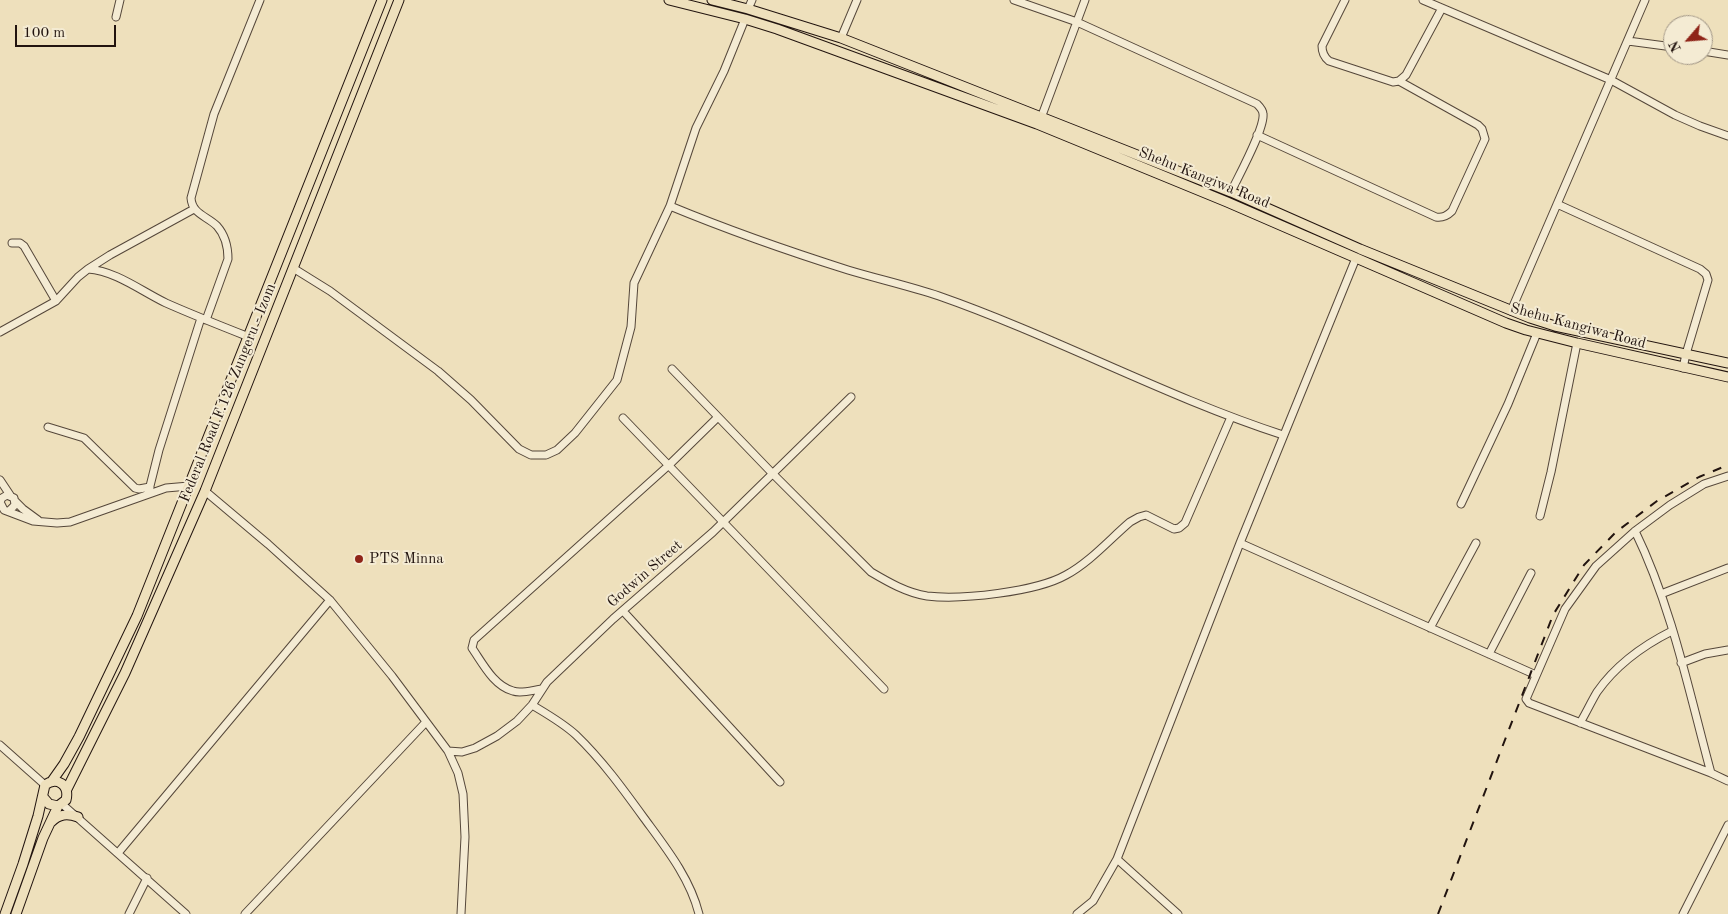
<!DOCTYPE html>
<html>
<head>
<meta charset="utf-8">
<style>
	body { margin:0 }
	#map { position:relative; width:1728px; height:914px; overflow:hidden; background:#eee0bc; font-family:"Old Standard TT",serif }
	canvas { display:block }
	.north { position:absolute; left:1663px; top:15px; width:50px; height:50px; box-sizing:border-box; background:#f4ebd3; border:1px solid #a09585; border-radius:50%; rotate:243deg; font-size:14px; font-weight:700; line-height:20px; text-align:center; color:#22140f }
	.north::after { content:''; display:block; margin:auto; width:18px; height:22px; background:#8f2418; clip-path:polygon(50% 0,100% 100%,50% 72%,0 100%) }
	.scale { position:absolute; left:15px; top:25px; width:101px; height:22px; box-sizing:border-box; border:2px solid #22140f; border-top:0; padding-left:6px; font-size:15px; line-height:18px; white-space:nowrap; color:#22140f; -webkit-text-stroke:4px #f4ebd3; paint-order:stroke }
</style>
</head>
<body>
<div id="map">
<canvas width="1728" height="914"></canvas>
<div class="north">N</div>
<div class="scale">100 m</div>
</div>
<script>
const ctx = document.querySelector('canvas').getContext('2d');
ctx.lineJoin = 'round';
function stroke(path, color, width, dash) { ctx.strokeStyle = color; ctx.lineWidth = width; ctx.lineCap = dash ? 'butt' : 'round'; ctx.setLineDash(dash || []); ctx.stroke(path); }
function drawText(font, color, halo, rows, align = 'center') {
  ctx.font = font + ' "Old Standard TT",serif'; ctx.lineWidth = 4; ctx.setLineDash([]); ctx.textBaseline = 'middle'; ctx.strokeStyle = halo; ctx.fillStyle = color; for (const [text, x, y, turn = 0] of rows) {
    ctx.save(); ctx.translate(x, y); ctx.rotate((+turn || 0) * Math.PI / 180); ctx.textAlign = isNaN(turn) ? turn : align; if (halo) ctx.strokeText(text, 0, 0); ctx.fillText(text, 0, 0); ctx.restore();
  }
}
const minor = new Path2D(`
	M1014 0 1077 22 1257 104C1260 107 1263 110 1263 114 1265 128 1238 177 1231 192
	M1345 0 1322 46C1322 53 1324 57 1329 61L1393 82 1399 81 1406 75 1442 8
	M1423 0 1611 80 1675 115 1700 126 1728 136
	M748 9 752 0
	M116 17 120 0
	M841 38 857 0
	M1628 41 1673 47
	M1703 51 1728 55
	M1041 118 1085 0
	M1257 135 1436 217C1443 218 1447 216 1452 211L1485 139 1482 129 1478 125 1399 81
	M1557 204 1700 269 1706 274 1708 280 1686 354 1683 368
	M670 206C728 230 788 251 848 270 878 279 909 286 939 296 1056 337 1166 397 1283 435
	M12 243H20L24 246 56 301
	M293 268 330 291 438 371 471 400 519 449 531 455H546L557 450 575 433 617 380 631 327 634 283 670 206 696 128 724 71 745 19
	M88 269 110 255 194 209
	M1511 311 1645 0
	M206 320 228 259C228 247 225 235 217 226 207 216 192 214 191 198L214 114 260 0
	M0 332 56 301 78 277 88 269C116 271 141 291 166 303 193 315 221 326 249 337
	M672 369 773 474 871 572C888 582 907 593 927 596 961 600 1036 592 1066 575 1090 562 1110 539 1130 522L1139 517 1146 515 1174 529 1179 528 1185 523 1231 417
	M623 418 884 689
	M48 427 84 438 135 488 139 489 150 487
	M1728 476 1704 484 1670 505 1635 531 1596 566 1565 609 1526 699 1529 703 1711 773 1728 781
	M0 480 10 495
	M205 491 268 544 330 600 392 676 448 751 458 773 463 794 465 837 461 914
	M148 494 159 450 201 318
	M15 501 23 509 38 520
	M0 502 4 510 33 521 57 523 70 522 166 488 189 486
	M0 502 2 498 7 495 14 498 15 505 9 511
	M1461 504 1508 404 1537 333
	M1540 516 1551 472 1577 343
	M1635 531C1672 607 1689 692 1711 773
	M1240 543 1536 675
	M1661 594 1728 568
	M623 611 780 782
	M1430 628 1476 543
	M1489 654 1531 573
	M1681 663 1705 654 1728 650
	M542 689C533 690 521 694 513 691 494 686 483 664 472 648L474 640 669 465 718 417
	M532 705C547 714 563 723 576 735 602 760 623 789 644 818 666 848 690 878 699 914
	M1580 723C1586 713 1591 702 1597 692 1616 665 1644 645 1672 631
	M0 745 45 785
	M448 751 462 752 475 748 497 736 517 721 532 705 547 682 613 619 713 532 851 397
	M62 804 186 914
	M118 853 330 600
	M1117 859 1178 914
	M129 914 147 878
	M245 914 426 722
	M1077 914 1093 901 1117 859 1240 543 1356 258
	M1683 914 1728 825`);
const major = new Path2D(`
	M669 0 745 19 777 29 1037 124 1227 202 1506 323 1526 330 1577 343 1728 377
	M712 0 748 9 841 38 1231 192 1360 249 1530 318 1555 326 1728 363
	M52 781 64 764 79 737 137 616 382 0
	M67 789 125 673 205 491 399 0
	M51 822C59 814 67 813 78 817
	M5 914 23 864 38 816 45 785C57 776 70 785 66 800L58 806 49 804 43 797
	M16 914 43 838 58 806`);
stroke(minor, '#55473a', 9);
stroke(major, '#22140f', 11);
stroke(minor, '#f4ebd3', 7);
stroke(major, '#eee0bc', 9);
stroke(new Path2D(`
	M1438 914 1553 615 1584 565 1616 532 1657 501 1699 477 1728 465`), '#22140f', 2, [9, 9]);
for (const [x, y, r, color] of [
	[359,559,5,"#8f2418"]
]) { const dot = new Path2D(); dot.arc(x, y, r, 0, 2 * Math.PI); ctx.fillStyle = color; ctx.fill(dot); stroke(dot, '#f4ebd3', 2); }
drawText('15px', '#22140f', '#f4ebd3', [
	["Shehu Kangiwa Road",1204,178,22],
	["Shehu Kangiwa Road",1578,326,15],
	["Federal Road F.126 Zungeru - Izom",228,393,-68],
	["Godwin Street",645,574,-41]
]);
drawText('15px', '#22140f', '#f4ebd3', [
	["PTS Minna",369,559]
], 'left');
</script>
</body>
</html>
